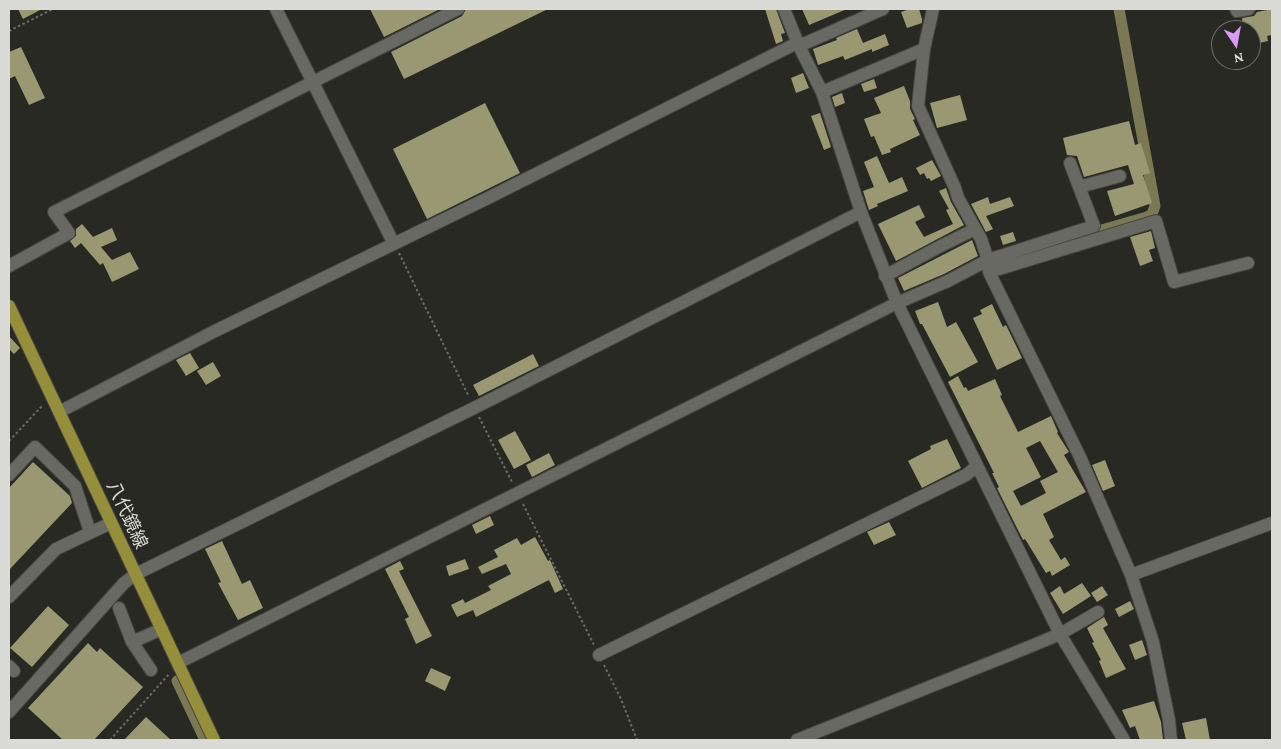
<!DOCTYPE html>
<html>
<head>
<meta charset="utf-8">
<style>
	body { margin:0 }
	#map { position:relative; width:1281px; height:749px; overflow:hidden; background:#292923; font-family:"Crimson Pro",serif }
	canvas { display:block }
	.frame { position:absolute; inset:0; border:10px solid #dadad6; pointer-events:none }
	.north { position:absolute; left:1211px; top:20px; width:50px; height:50px; box-sizing:border-box; background:#292923; border:1px solid #70706b; border-radius:50%; rotate:168deg; font-size:14px; font-weight:700; line-height:20px; text-align:center; color:#dadad6 }
	.north::after { content:''; display:block; margin:auto; width:18px; height:22px; background:#da9af6; clip-path:polygon(50% 0,100% 100%,50% 72%,0 100%) }
</style>
</head>
<body>
<div id="map">
<canvas width="1281" height="749"></canvas>
<div class="frame"></div>
<div class="north">N</div>
</div>
<script>
const ctx = document.querySelector('canvas').getContext('2d');
ctx.lineJoin = 'round';
function stroke(path, color, width, dash) { ctx.strokeStyle = color; ctx.lineWidth = width; ctx.lineCap = dash ? 'butt' : 'round'; ctx.setLineDash(dash || []); ctx.stroke(path); }
function fillPath(path, color) { ctx.fillStyle = color; ctx.fill(path, 'evenodd'); }
function drawText(font, color, halo, rows, align = 'center') {
  ctx.font = font + ' "Crimson Pro","Noto Sans JP",serif'; ctx.lineWidth = 5; ctx.setLineDash([]); ctx.textBaseline = 'middle'; ctx.strokeStyle = halo; ctx.fillStyle = color; for (const [text, x, y, turn = 0] of rows) {
    ctx.save(); ctx.translate(x, y); ctx.rotate((+turn || 0) * Math.PI / 180); ctx.textAlign = isNaN(turn) ? turn : align; if (halo) ctx.strokeText(text, 0, 0); ctx.fillText(text, 0, 0); ctx.restore();
  }
}
stroke(new Path2D(`
	M1084 235 1147 217 1152 214 1155 206 1119 9
	M177 681 205 740`), '#7b7955', 11);
fillPath(new Path2D(`
	M18 9H42L23 19Z
	M370 9H440L384 37Z
	M466 9H548L404 79 391 52 462 16Z
	M765 9H776L785 33 781 34 783 41 776 44Z
	M802 9H847L809 25Z
	M910 9H919L922 19V23L907 28 901 12Z
	M1272 9V35L1267 36 1268 41 1251 45V25L1243 26 1242 18 1254 16 1257 12Z
	M857 29 863 43 885 34 889 45 872 52V49L845 60 843 56 818 65 813 49 837 40 836 38Z
	M21 47 45 98 29 105 15 76 9 79V52Z
	M803 73 809 88 796 93 791 78Z
	M874 79 877 88 864 92 861 84Z
	M904 86 910 101V109L915 119 913 120 920 135 890 149 891 152 882 155 874 136 871 137 864 119 881 113 874 98Z
	M842 93 845 103 835 107 832 97Z
	M960 95 967 120 937 128 930 103Z
	M485 103 520 173 427 219 393 149Z
	M820 113 831 147 824 150 811 116Z
	M1129 121 1135 145 1141 143 1150 173 1143 175 1152 203 1115 216 1107 191 1134 184 1128 165 1084 177 1077 156 1067 155 1063 138Z
	M877 156 889 183 902 177 908 191 877 204 878 206 869 210 863 191 874 187 864 162Z
	M932 160 941 176 931 181 929 178 927 179 924 173 920 175 916 168Z
	M946 188 951 202 964 225 896 261 878 224 919 205 925 217 915 222 924 237 953 224 946 210 949 209 939 191Z
	M988 197 990 204 1010 197 1014 206 986 216 993 229 986 232 971 204Z
	M82 224 93 237 112 228 117 240 101 247 112 260 130 252 139 269 112 282 103 263 100 265 81 243 75 248 70 241 76 236V229Z
	M1151 231 1155 248 1149 250 1153 261 1140 266 1130 237Z
	M1013 232 1016 241 1003 245 1000 236Z
	M972 240 978 256 944 274 904 291 898 278Z
	M938 302 947 327 956 322 978 362 950 377 922 324H920L915 311Z
	M992 304 1003 327 1006 325 1022 358 997 370 973 318 982 314 980 310Z
	M9 336 20 348 14 354 9 349Z
	M190 353 199 368 186 376 176 360Z
	M533 354 539 366 479 396 473 385Z
	M213 362 221 376 206 385 197 371Z
	M958 376 964 388 966 387 968 391 995 379 1002 395 1000 396 1018 432 1051 416 1058 432 1057 433 1069 452 1064 455 1086 492 1043 514 1054 537 1049 540 1061 560 1065 557 1070 565 1052 576 1050 571 1046 573 1025 539 1023 540 997 488 999 487 992 473H994L948 382ZM1040 441 1058 472 1040 481 1046 493 1021 506 1013 491 1041 477 1026 448Z
	M515 431 531 460 514 469 498 440Z
	M947 439 961 468 922 488 908 461 931 449 930 446Z
	M549 453 555 465 532 477 526 465Z
	M1105 460 1115 486 1103 491 1092 465Z
	M33 462 70 496 72 503 9 570V488Z
	M490 516 494 525 476 534 472 525Z
	M889 522 896 535 874 545 867 532Z
	M535 537 548 561 550 560 563 589 555 593 549 580 476 617 473 610 457 617 451 605 463 599 465 603 491 590 488 586 511 574 506 564 482 574 478 567 498 557 494 550 517 538 521 545Z
	M222 541 242 584 250 580 263 608 238 620 218 583 221 582 205 549Z
	M465 559 469 569 449 576 446 566Z
	M400 561 404 569 399 571 432 636 416 644 405 619 409 617 385 569Z
	M1082 583 1091 596 1063 614 1050 593 1060 586 1064 594Z
	M1102 586 1108 595 1097 602 1091 593Z
	M1130 601 1134 609 1119 617 1115 609Z
	M48 606 69 625 32 667 10 648Z
	M1104 617 1108 625 1103 628 1126 669 1106 678 1099 661 1101 660 1092 643 1094 642 1087 628Z
	M1142 640 1147 655 1135 660 1129 645Z
	M88 643 97 652 100 648 143 687 94 740H63L28 708Z
	M431 668 451 677 445 691 425 681Z
	M1154 701 1161 722 1163 740H1140L1135 726 1130 728 1122 710Z
	M146 717 171 740H124Z
	M1206 718 1210 740H1186L1182 723Z`), '#9a9873');
const minor = new Path2D(`
	M276 9 394 244
	M784 9 799 46 822 92 861 212 897 303 1060 634 1124 740
	M1236 9 1237 11 1249 9
	M799 46 883 9
	M822 92 924 49
	M1070 163 1094 226 988 260 989 272 1080 457 1131 575 1153 642 1169 720 1171 740
	M1079 187 1120 176
	M9 266 69 233 54 212 458 9
	M989 272 1156 221 1174 282 1248 263
	M885 276 935 249 975 229
	M59 412 213 332 492 196 797 43
	M9 475 35 447 75 486 90 532
	M1131 575 1272 523
	M9 597 56 549 111 523
	M119 608 132 642 151 670
	M132 642 162 629
	M599 655 966 475 976 467
	M178 663 897 303 948 281 988 260 981 239 958 198 955 188 918 106 924 49 933 9
	M9 666 14 671
	M9 712 124 583 136 574 474 408 861 212
	M797 740 1024 649 1060 634 1098 612`);
const major = new Path2D(`
	M9 306 214 740`);
stroke(minor, '#464541', 14);
stroke(major, '#464541', 14);
stroke(new Path2D(`
	M9 31 53 9
	M399 253 469 397
	M479 417 512 482
	M9 441 43 405
	M523 504 594 645
	M604 665 621 699 637 740
	M110 740 170 673`), '#6c6c66', 2, [2.5, 2.5]);
stroke(minor, '#696963', 12);
stroke(major, '#958f3b', 12);
drawText('18px', '#dadad6', '#292923', [
	["八代鏡線",127,515,65]
]);
</script>
</body>
</html>
